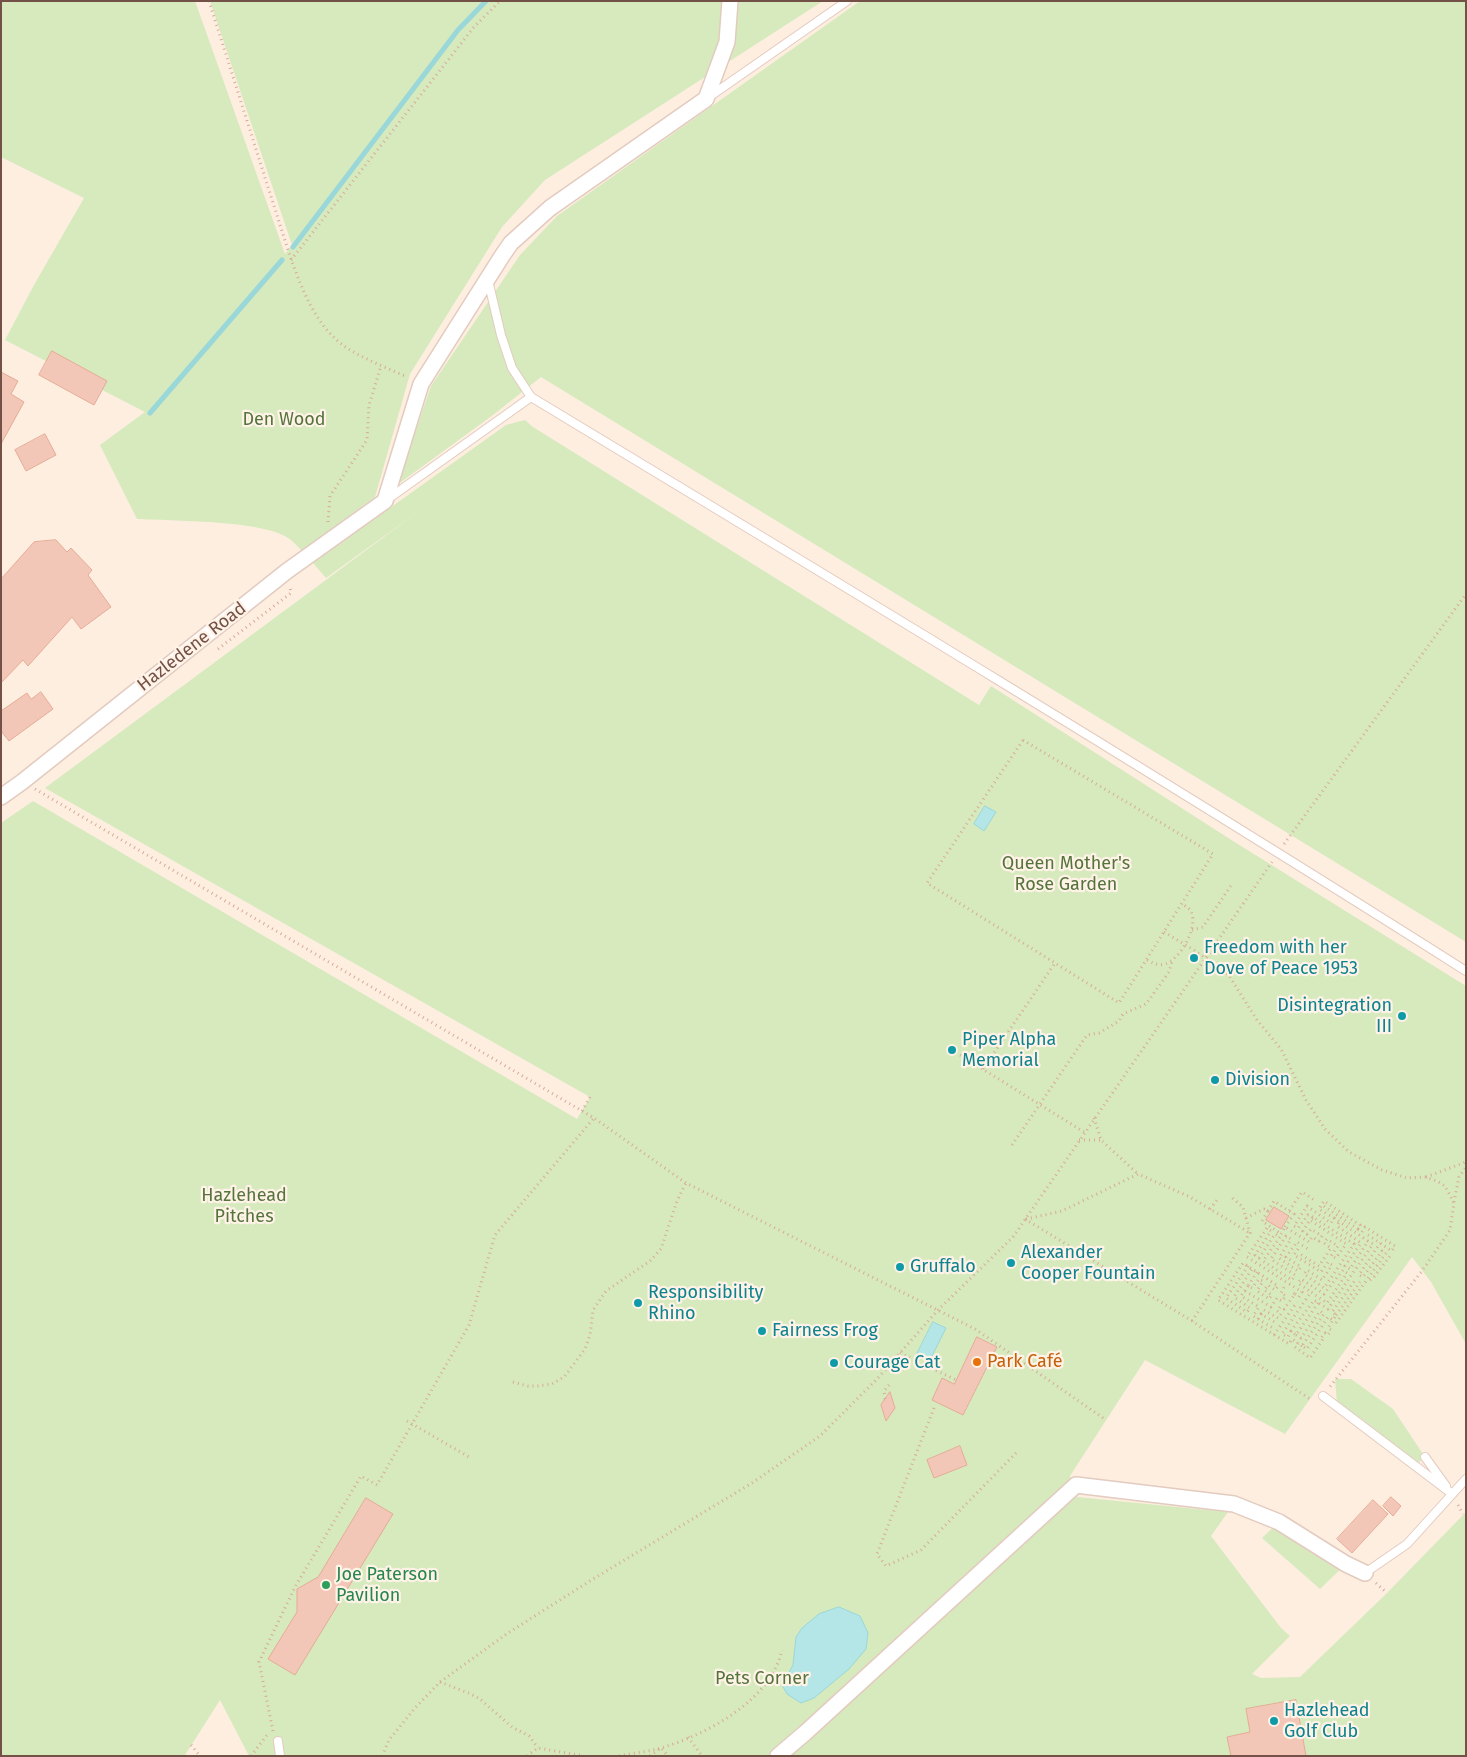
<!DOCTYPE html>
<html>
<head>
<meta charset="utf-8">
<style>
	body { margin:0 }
	#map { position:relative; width:1467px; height:1757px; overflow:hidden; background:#fdeee0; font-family:"Fira Sans",sans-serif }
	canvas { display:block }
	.frame { position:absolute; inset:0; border:2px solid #745147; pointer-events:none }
</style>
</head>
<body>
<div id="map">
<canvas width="1467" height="1757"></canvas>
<div class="frame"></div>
</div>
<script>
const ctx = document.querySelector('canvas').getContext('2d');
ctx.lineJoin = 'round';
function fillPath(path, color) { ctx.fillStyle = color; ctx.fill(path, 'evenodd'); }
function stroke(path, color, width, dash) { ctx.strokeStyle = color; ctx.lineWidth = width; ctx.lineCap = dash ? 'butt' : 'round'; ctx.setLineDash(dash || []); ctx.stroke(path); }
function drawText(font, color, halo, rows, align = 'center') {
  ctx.font = font + ' "Fira Sans",sans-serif'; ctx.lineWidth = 4.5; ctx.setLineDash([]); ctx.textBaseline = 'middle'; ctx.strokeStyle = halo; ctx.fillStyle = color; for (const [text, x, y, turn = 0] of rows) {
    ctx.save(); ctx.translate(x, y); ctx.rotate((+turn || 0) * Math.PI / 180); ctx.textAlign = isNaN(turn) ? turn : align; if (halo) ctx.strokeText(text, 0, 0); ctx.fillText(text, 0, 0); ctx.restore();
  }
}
fillPath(new Path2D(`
	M1 1H195L285 254 292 245 210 1H823L545 180 502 227 410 374 375 497 302 551C298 547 293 541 288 538 262 520 171 521 137 519L100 445 145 412 5 340 34 285 84 198 1 157Z
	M860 1H1466V942L541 377 493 415 397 485 431 386 520 255 557 216Z
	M525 420 533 427 979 705 991 686 1233 841 1466 986V1344L1431 1282 1412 1257 1285 1434 1145 1360 1070 1476 1077 1497 1228 1512 1211 1536 1281 1628 1290 1636 1252 1674 1261 1678 1300 1677 1387 1593 1466 1512V1756H249L220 1700 185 1755V1756H1V823L33 801 577 1119 590 1097 45 788 419 511 326 578 313 563 506 425Z
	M1335 1379H1351L1393 1409 1425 1457 1417 1464 1337 1404Z
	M1279 1522 1346 1564 1320 1589 1262 1538Z`), '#d6eabe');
const water = new Path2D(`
	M985 806 996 812 984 831 974 824Z
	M933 1322 946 1328 930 1360 917 1354Z
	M839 1607 860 1616 868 1633 866 1649 849 1669 814 1698 801 1703 787 1694 782 1685 793 1665 796 1637 802 1628 819 1614Z`);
fillPath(water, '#b4e6e7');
stroke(water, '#9ad7d9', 1);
stroke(new Path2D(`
	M293 247 458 30 486 1
	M150 413 282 260`), '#9ad7d9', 5);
const building = new Path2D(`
	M52 351 107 381 94 405 39 375Z
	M1 372 18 381 11 394 24 402 1 444Z
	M45 434 56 455 26 471 15 450Z
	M56 540 67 552 71 548 92 570 88 575 111 607 81 629 72 617 28 666 23 660 1 683V579L34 542Z
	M41 692 53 709 9 741 1 731V711L27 693 31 699Z
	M1274 1207 1289 1216 1281 1229 1266 1220Z
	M977 1337 997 1347 963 1415 932 1400 942 1378 954 1384Z
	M890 1392 895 1408 886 1421 881 1405Z
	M960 1446 967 1465 934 1478 927 1460Z
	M1391 1497 1401 1506 1393 1516 1383 1506Z
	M366 1498 393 1514 295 1675 268 1659 297 1612V1589L318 1577Z
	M1373 1500 1388 1514 1352 1553 1337 1539Z
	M1296 1700 1306 1756H1231L1227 1737 1250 1732 1246 1709Z`);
fillPath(building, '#f3c7b7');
stroke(building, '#e6ab97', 1);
const service = new Path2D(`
	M709 97 847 1
	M488 280 501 335 512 368 531 397
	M388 499 531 397C844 586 1157 775 1466 971
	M1323 1396 1451 1493
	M1425 1457 1446 1486
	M1365 1573 1407 1544 1466 1479
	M278 1741 280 1756`);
const minor = new Path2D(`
	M1 797 22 782 287 571 385 501 421 384 502 256 511 243 550 208 706 99 727 42 730 1
	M778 1756 805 1733 1076 1485 1234 1504 1279 1522 1346 1564 1365 1573`);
stroke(service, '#e3cbbf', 10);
stroke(minor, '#e3cbbf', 18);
stroke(new Path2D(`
	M209 1 288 250C300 285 315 327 347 348 366 360 387 368 407 377
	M291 260 474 27 500 1
	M328 522 330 496 367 440 369 405 381 366
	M218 649 291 593 290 587
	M1023 740 1213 854 1119 1003 927 883Z
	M35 789 594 1118 686 1183 975 1329 1106 1420
	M1284 844 1466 594
	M1192 930 1203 927 1232 884
	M1164 932 1194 950 1228 974 1257 1020 1281 1049 1306 1100 1325 1129 1349 1152 1382 1170 1407 1178 1425 1177 1437 1181 1445 1186 1454 1203 1450 1230 1422 1271 1329 1388
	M1147 960C1153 963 1158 966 1165 964 1179 960 1197 930 1192 915 1191 909 1187 907 1182 904
	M960 1055 1084 1132
	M983 1069 1055 963
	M582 1111 590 1097
	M1094 1118 1101 1140 1138 1174
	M1079 1140H1101
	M1012 1145 1087 1035 1099 1033 1119 1021 1123 1014 1146 1004 1169 972 1172 961
	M1426 1177 1466 1162
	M1454 1202 1459 1177 1466 1167
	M1210 1209 1217 1200
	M1268 1211 1274 1201 1289 1211 1302 1192 1316 1201
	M1313 1217 1308 1215 1298 1228 1294 1226 1307 1206 1331 1223 1334 1218 1319 1209 1324 1201 1360 1225 1358 1229 1322 1205
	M1246 1218 1264 1209 1268 1211 1262 1221 1281 1234
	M1334 1218 1368 1241 1350 1269 1345 1266 1361 1243 1337 1226 1339 1222
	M1025 1219 1192 1321 1310 1399 1312 1398
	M1026 1219 1062 1211 1138 1174 1190 1197 1250 1233
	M1285 1227 1294 1214 1289 1211
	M1358 1229 1362 1232 1365 1227 1395 1246 1392 1251 1365 1233
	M1281 1234 1285 1227 1309 1242 1312 1237 1319 1241 1322 1236 1311 1229 1307 1234 1303 1231 1310 1220 1346 1244 1336 1258 1331 1256 1338 1246 1327 1239 1324 1243 1331 1248 1319 1266 1300 1254 1301 1252
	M1298 1249 1294 1255 1321 1272 1328 1262 1332 1265 1322 1280 1307 1270 1304 1274 1324 1288 1354 1244 1313 1217 1310 1220
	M1248 1266 1226 1298 1247 1312 1250 1308 1234 1297 1252 1269
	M1257 1272 1248 1286 1252 1288 1259 1279 1263 1281 1257 1291 1269 1299 1272 1295 1264 1290 1268 1285 1275 1290 1278 1286 1243 1263 1218 1300 1289 1344 1292 1339 1298 1343
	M1370 1280 1374 1277 1390 1256
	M1248 1286 1241 1296 1259 1307 1253 1316 1273 1328
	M1245 1291 1271 1307 1277 1298 1282 1301 1286 1296 1281 1293 1284 1287
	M1295 1294 1299 1297 1302 1292 1247 1257 1267 1228 1271 1231 1255 1255 1259 1258 1275 1234 1280 1237 1263 1261 1292 1280 1295 1275 1271 1259 1286 1236 1291 1239 1279 1258 1298 1271 1301 1267 1286 1257 1297 1242 1308 1249
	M1318 1303 1296 1335 1291 1331 1314 1300 1328 1309 1373 1244 1368 1241
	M1261 1314 1264 1310 1278 1318 1281 1314 1277 1311 1280 1307 1284 1309 1295 1294 1290 1291
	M1336 1315 1360 1282
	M1258 1319 1261 1314 1276 1323
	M1192 1321 1250 1233 1243 1207 1231 1197
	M1336 1323 1386 1253 1382 1251 1363 1277 1359 1275 1380 1243
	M1291 1331 1288 1337 1282 1334 1311 1292 1327 1303 1347 1273 1343 1270 1324 1294 1301 1279 1298 1283 1311 1292
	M1274 1335 1297 1302
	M1296 1335 1301 1338 1320 1311 1324 1314 1302 1346 1307 1349 1328 1317 1333 1320 1336 1315 1332 1312 1356 1279
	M1302 1346 1298 1343 1295 1347 1310 1358 1323 1339 1321 1338 1325 1333 1328 1335 1331 1330 1328 1328 1333 1320
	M900 1353 956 1380
	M513 1382 528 1386H537L552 1384 564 1377 585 1349 590 1335 593 1310 606 1291 650 1261 661 1249 677 1201 686 1183
	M885 1399 884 1391 889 1385
	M934 1408 877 1554 886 1566 921 1550 1017 1452
	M407 1421 469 1457
	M1458 1505 1463 1514
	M1376 1583 1387 1593
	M440 1682 471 1694 480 1699 512 1727 529 1736 538 1748
	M273 1731 259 1662 295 1587 361 1476 377 1485 469 1325 495 1235 594 1118
	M688 1737 702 1756
	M191 1745 200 1756
	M251 1756 267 1735
	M382 1756 389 1740 415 1708 440 1682 508 1633 593 1579 752 1483 820 1436 877 1379 938 1310 1013 1237 1272 862
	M527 1756 538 1748 584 1756
	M619 1756C633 1753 647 1752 661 1748 708 1734 771 1700 782 1650
	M650 1756 661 1748 668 1756`), '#d8aa9a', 3, [1, 4]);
stroke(service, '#fff', 8);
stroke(minor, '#fff', 15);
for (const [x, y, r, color] of [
	[1194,958,5,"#0f9aa8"],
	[1402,1016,5,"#0f9aa8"],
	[952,1050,5,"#0f9aa8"],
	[1215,1080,5,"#0f9aa8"],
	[1011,1263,5,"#0f9aa8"],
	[900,1267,5,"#0f9aa8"],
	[638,1303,5,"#0f9aa8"],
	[762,1331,5,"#0f9aa8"],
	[977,1362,5,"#e8710a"],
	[834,1363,5,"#0f9aa8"],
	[326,1585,5,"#2e9e5b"],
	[1274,1721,5,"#0f9aa8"]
]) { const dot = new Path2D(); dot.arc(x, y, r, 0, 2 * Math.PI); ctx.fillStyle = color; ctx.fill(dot); stroke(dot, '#fff2e7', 2); }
drawText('18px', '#54743c', '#fff2e7', [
	["Den Wood",284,420],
	["Queen Mother's",1066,864],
	["Rose Garden",1066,885],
	["Hazlehead",244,1196],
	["Pitches",244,1217],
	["Pets Corner",762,1679]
]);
drawText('18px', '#745147', '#fff2e7', [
	["Hazledene Road",192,647,-38]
]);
drawText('18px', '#0d838f', '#fff2e7', [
	["Freedom with her",1204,948],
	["Dove of Peace 1953",1204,969],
	["Disintegration",1392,1006,"right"],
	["III",1392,1027,"right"],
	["Piper Alpha",962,1040],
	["Memorial",962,1061],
	["Division",1225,1080],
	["Alexander",1021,1253],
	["Cooper Fountain",1021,1274],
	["Gruffalo",910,1267],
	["Responsibility",648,1293],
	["Rhino",648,1314],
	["Fairness Frog",772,1331],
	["Courage Cat",844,1363],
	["Hazlehead",1284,1711],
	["Golf Club",1284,1732]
], 'left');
drawText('18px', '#c56008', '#fff2e7', [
	["Park Café",987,1362]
], 'left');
drawText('18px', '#27864d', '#fff2e7', [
	["Joe Paterson",336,1575],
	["Pavilion",336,1596]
], 'left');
</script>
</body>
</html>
